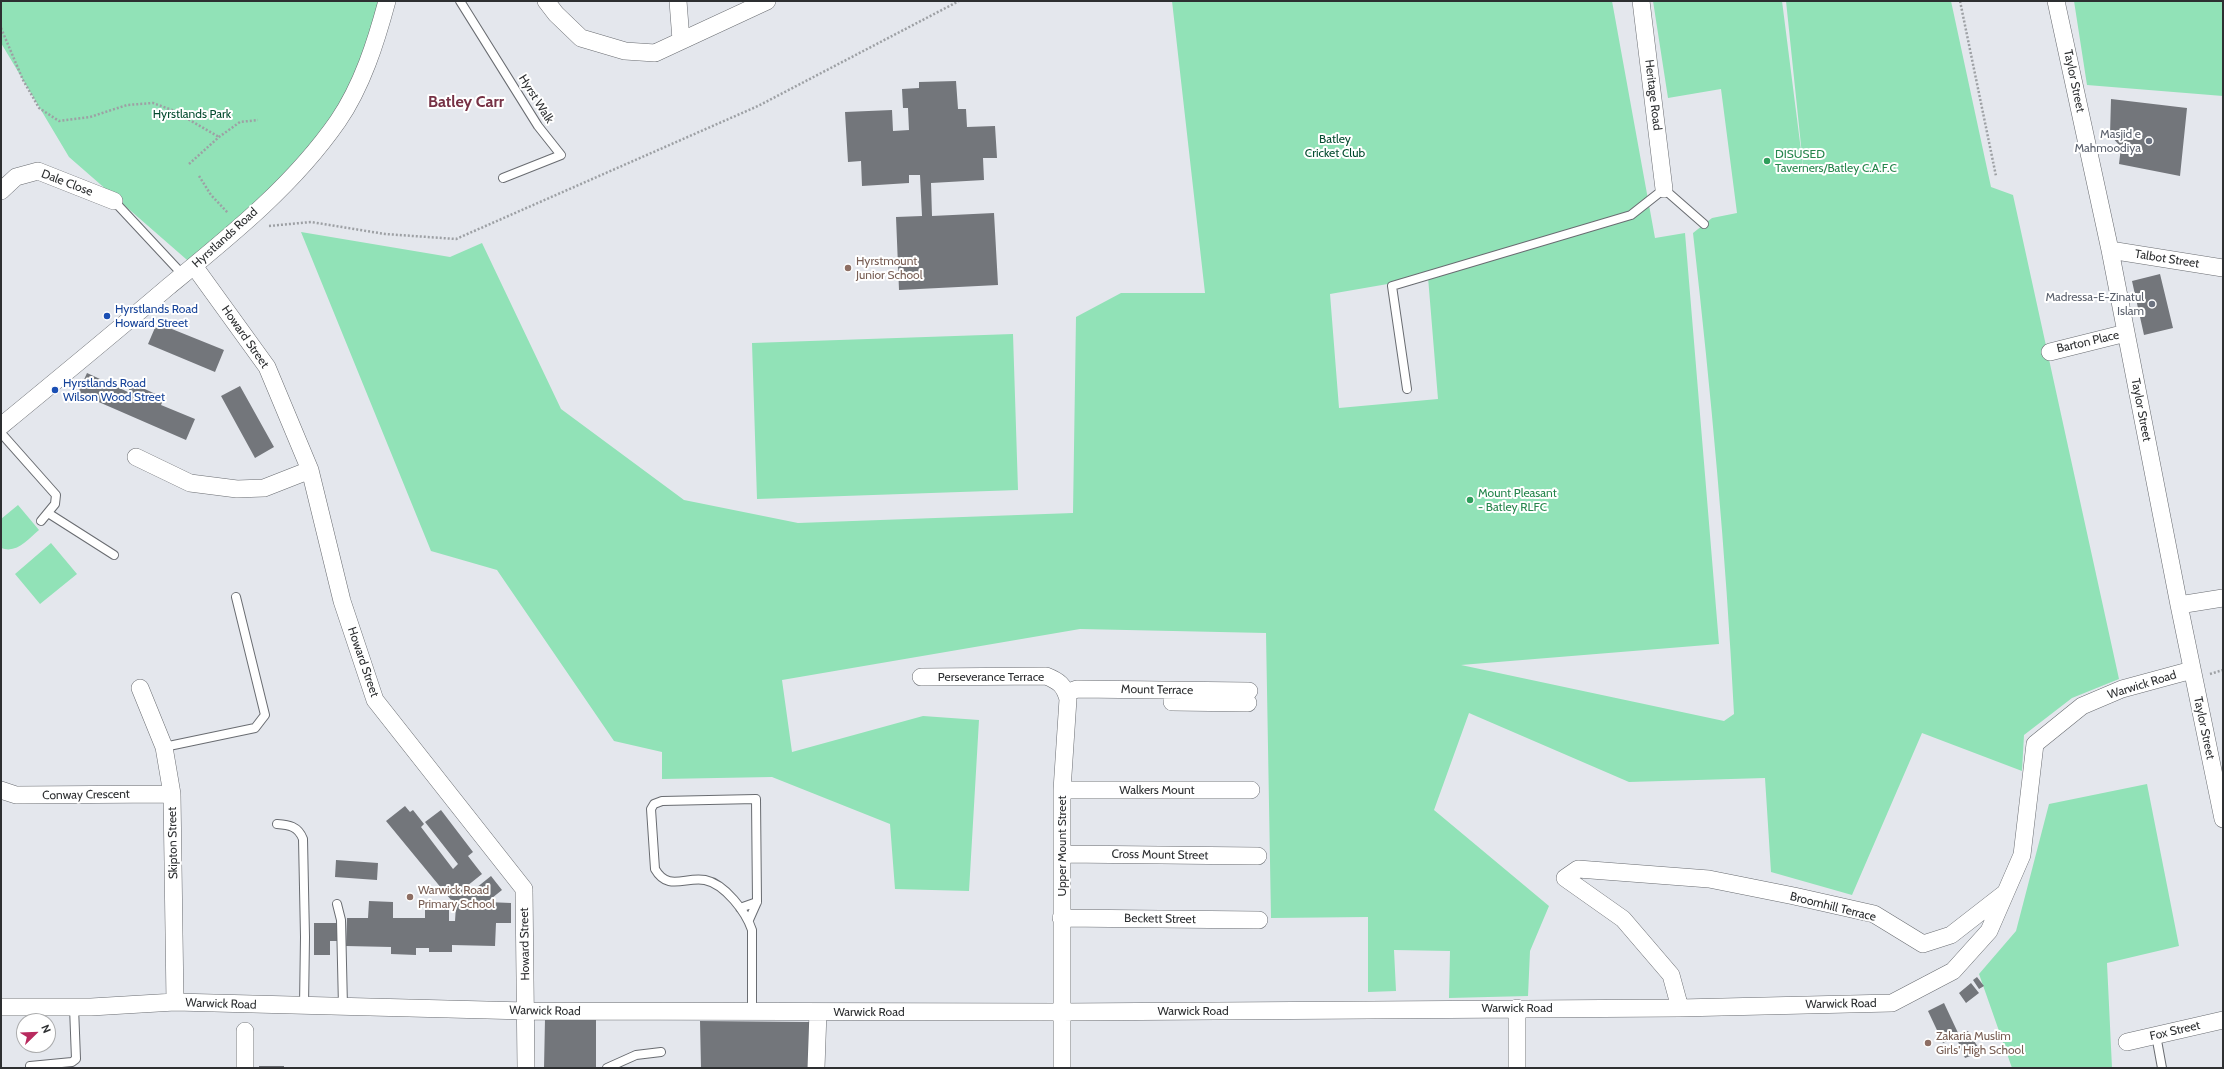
<!DOCTYPE html>
<html>
<head>
<meta charset="utf-8">
<style>
	body { margin:0 }
	#map { position:relative; width:2224px; height:1069px; overflow:hidden; background:#e4e7ed; font-family:Cabin,sans-serif }
	canvas { display:block }
	.frame { position:absolute; inset:0; border:2px solid #2d2f31; pointer-events:none }
	.north { position:absolute; left:16px; top:1013px; width:40px; height:40px; box-sizing:border-box; background:#fff; border:1px solid #abacad; border-radius:50%; rotate:67deg; font-size:11px; font-weight:700; line-height:16px; text-align:center; color:#2d2f31 }
	.north::after { content:''; display:block; margin:auto; width:14px; height:18px; background:#b82a5e; clip-path:polygon(50% 0,100% 100%,50% 72%,0 100%) }
</style>
</head>
<body>
<div id="map">
<canvas width="2224" height="1069"></canvas>
<div class="frame"></div>
<div class="north">N</div>
</div>
<script>
const ctx = document.querySelector('canvas').getContext('2d');
ctx.lineJoin = 'round';
function fillPath(path, color) { ctx.fillStyle = color; ctx.fill(path, 'evenodd'); }
function stroke(path, color, width, dash) { ctx.strokeStyle = color; ctx.lineWidth = width; ctx.lineCap = dash ? 'butt' : 'round'; ctx.setLineDash(dash || []); ctx.stroke(path); }
function drawText(font, color, halo, rows, align = 'center') {
  ctx.font = font + ' Cabin,sans-serif'; ctx.lineWidth = 4; ctx.setLineDash([]); ctx.textBaseline = 'middle'; ctx.strokeStyle = halo; ctx.fillStyle = color; for (const [text, x, y, turn = 0] of rows) {
    ctx.save(); ctx.translate(x, y); ctx.rotate((+turn || 0) * Math.PI / 180); ctx.textAlign = isNaN(turn) ? turn : align; if (halo) ctx.strokeText(text, 0, 0); ctx.fillText(text, 0, 0); ctx.restore();
  }
}
fillPath(new Path2D(`
	M1 1H387L339 120 194 266 69 157 1 43Z
	M1172 1H1612L1655 238 1685 233 1719 644 1461 665 1724 721 1734 714C1726 553 1711 393 1693 233L1712 218 1737 213 1721 89 1668 98 1653 1H1782L1804 174 1786 1H1951L1991 187 2013 195 2119 679 2072 698 2024 735 2022 771 1922 733 1852 895 1771 872 1765 778 1629 782 1469 713 1434 810 1549 906 1530 951 1528 996 1449 998 1450 951 1394 950 1396 991 1368 992V917L1271 918 1266 633 1080 629 782 680 792 752 923 716 979 720 969 891 895 889 890 824 772 777 662 779V752L614 741 497 570 431 551 301 232 450 257 482 243 561 409 684 500 798 523 1073 513 1076 317 1121 293H1205ZM1428 277 1438 399 1339 408 1330 294Z
	M2074 1H2223V96L2087 85Z
	M1013 334 1018 490 757 499 752 343Z
	M18 505 39 530C28 539 17 554 1 548V519Z
	M51 543 77 574 40 604 15 574Z
	M2147 784 2179 946 2107 963 2112 1068H2012L1979 974 2016 931 2049 804Z`), '#91e2b7');
fillPath(new Path2D(`
	M956 81 958 109H966L967 127 995 126 997 158H983L984 180 931 183 932 216 994 213 998 285 899 290 896 217 922 216 920 175H909V183L862 186 861 161 848 162 845 112 892 110 893 131 909 130 908 108H903L902 89 919 88V82Z
	M2111 99 2187 108 2180 176 2119 164 2121 147 2110 135Z
	M2160 274 2173 328 2144 335 2132 281Z
	M157 323 224 350 215 372 148 344Z
	M87 373 128 392 132 383 164 398 161 405 195 419 186 440 78 393Z
	M240 386 274 447 255 458 221 396Z
	M405 806 410 812 413 810 424 824 421 827 453 869 458 864 425 822 441 810 473 852 468 856 482 874 467 886 471 892 491 876 502 890 487 902 511 903V923H496L495 946 452 945V952H429V948H416V955L391 954V947L346 946 347 918H368L369 901 393 902V918H425V907L449 908V921H455L456 906 386 821Z
	M336 860 378 863 377 880 335 877Z
	M314 923H338L339 941H330V955H314Z
	M1977 977 1984 986 1979 989 1973 980Z
	M1971 983 1979 993 1966 1003 1959 993Z
	M1944 1003 1959 1035 1968 1031 1981 1052 1965 1058 1956 1037 1943 1043 1928 1011Z
	M545 1019 596 1020V1068H544Z
	M700 1021 809 1022V1068H701Z
	M259 1066H284V1068H259Z`), '#73767b');
const lane = new Path2D(`
	M460 1 538 126 561 155 503 178
	M114 201 183 275
	M1407 389 1392 286 1631 215 1664 189 1704 224
	M1 433 56 495 55 504 41 521
	M48 513 114 555
	M164 747 255 728 265 715 236 597
	M277 824C289 825 298 826 303 839L305 937 304 1006
	M337 904 341 920 343 1007
	M740 908 757 902
	M749 920 757 902 756 799 662 801 654 804 651 809 655 869C668 892 686 876 705 880 725 884 746 912 752 930V1012
	M2156 1035 2162 1068
	M30 1066 72 1062 76 1059 74 1007
	M607 1068 636 1055 661 1052`);
const street = new Path2D(`
	M546 1 556 14 581 38 625 51 655 53 767 1
	M678 1 681 40
	M1641 1 1664 189
	M2056 1 2110 250 2179 605 2223 819
	M1 191 16 177 38 171 114 201
	M2110 250 2223 268
	M194 266 267 367 310 470 342 601 375 700 524 889 526 1068
	M2050 352 2126 333
	M1 426C57 380 113 334 168 287 229 237 293 186 338 121 362 86 376 42 387 1
	M136 457 190 483 237 489 264 488 310 470
	M2179 605 2223 598
	M921 677 1046 676C1059 681 1064 685 1068 699L1062 790V1068
	M140 688 164 747 172 794 175 1002
	M1066 693 1077 689 1249 691
	M1172 702 1248 703
	M1 790 16 795 172 794
	M1062 790H1251
	M1062 854 1258 856
	M1061 918 1259 920
	M1 1007H91L175 1002 526 1011 1061 1012 1680 1008 1892 1003 1953 971 1989 931 2022 855 2035 744 2082 706 2122 689 2192 670
	M1680 1008 1671 975 1623 919 1565 878 1578 869 1709 879 1794 896 1874 914 1923 944 1951 935 2005 893
	M2127 1042 2223 1020
	M245 1068V1031
	M816 1068 818 1012
	M1517 1068V1008`);
stroke(lane, '#696c71', 10);
stroke(street, '#696c71', 18);
stroke(new Path2D(`
	M1960 1 1996 176
	M1 28 23 80 39 108 59 121 90 117 127 105 153 103 172 110 219 137
	M189 164 219 137 240 122 258 120
	M199 176 211 195 228 213
	M269 226 311 222 385 234 456 239 758 106 959 1
	M2210 674 2223 670`), '#9da0a4', 2.5, [2, 2]);
stroke(lane, '#fff', 8);
stroke(street, '#fff', 17);
for (const [x, y, r, color] of [
	[2149,141,4,"#6b7280"],
	[1767,161,4,"#2e9e5b"],
	[848,268,4,"#8d6e63"],
	[2152,304,4,"#6b7280"],
	[107,316,4,"#1a4fb4"],
	[55,390,4,"#1a4fb4"],
	[1470,500,4,"#2e9e5b"],
	[410,897,4,"#8d6e63"],
	[1928,1043,4,"#8d6e63"]
]) { const dot = new Path2D(); dot.arc(x, y, r, 0, 2 * Math.PI); ctx.fillStyle = color; ctx.fill(dot); stroke(dot, '#fff', 1.5); }
drawText('12px', '#2d2f31', '#fff', [
	["Taylor Street",2074,81,78],
	["Heritage Road",1653,95,83],
	["Hyrst Walk",536,99,58],
	["Dale Close",67,183,21],
	["Hyrstlands Road",225,238,-42],
	["Talbot Street",2167,259,9],
	["Howard Street",245,337,55],
	["Barton Place",2088,342,-13],
	["Taylor Street",2141,410,79],
	["Howard Street",363,662,71],
	["Perseverance Terrace",991,677],
	["Warwick Road",2142,685,-17],
	["Mount Terrace",1157,690,1],
	["Taylor Street",2204,728,78],
	["Walkers Mount",1157,790],
	["Conway Crescent",86,795,-1],
	["Skipton Street",173,843,-91],
	["Upper Mount Street",1062,846,-90],
	["Cross Mount Street",1160,855,1],
	["Broomhill Terrace",1833,907,14],
	["Beckett Street",1160,919,1],
	["Howard Street",525,944,-91],
	["Warwick Road",221,1004,2],
	["Warwick Road",1841,1004,-1],
	["Warwick Road",1517,1008],
	["Warwick Road",545,1011,1],
	["Warwick Road",1193,1011],
	["Warwick Road",869,1012],
	["Fox Street",2175,1031,-13]
]);
drawText('12px', '#044b2f', '#fff', [
	["Hyrstlands Park",192,114],
	["Batley",1335,139],
	["Cricket Club",1335,153]
]);
drawText('12px', '#5b616d', '#fff', [
	["Masjid e",2141,134],
	["Mahmoodiya",2141,148],
	["Madressa-E-Zinatul",2144,297],
	["Islam",2144,311]
], 'right');
drawText('12px', '#27864d', '#fff', [
	["DISUSED",1775,154],
	["Taverners/Batley C.A.F.C",1775,168],
	["Mount Pleasant",1478,493],
	["- Batley RLFC",1478,507]
], 'left');
drawText('12px', '#785e54', '#fff', [
	["Hyrstmount",856,261],
	["Junior School",856,275],
	["Warwick Road",418,890],
	["Primary School",418,904],
	["Zakaria Muslim",1936,1036],
	["Girls' High School",1936,1050]
], 'left');
drawText('12px', '#164399', '#fff', [
	["Hyrstlands Road",115,309],
	["Howard Street",115,323],
	["Hyrstlands Road",63,383],
	["Wilson Wood Street",63,397]
], 'left');
drawText('bold 16px', '#763145', '#fff', [
	["Batley Carr",466,102]
]);
</script>
</body>
</html>
